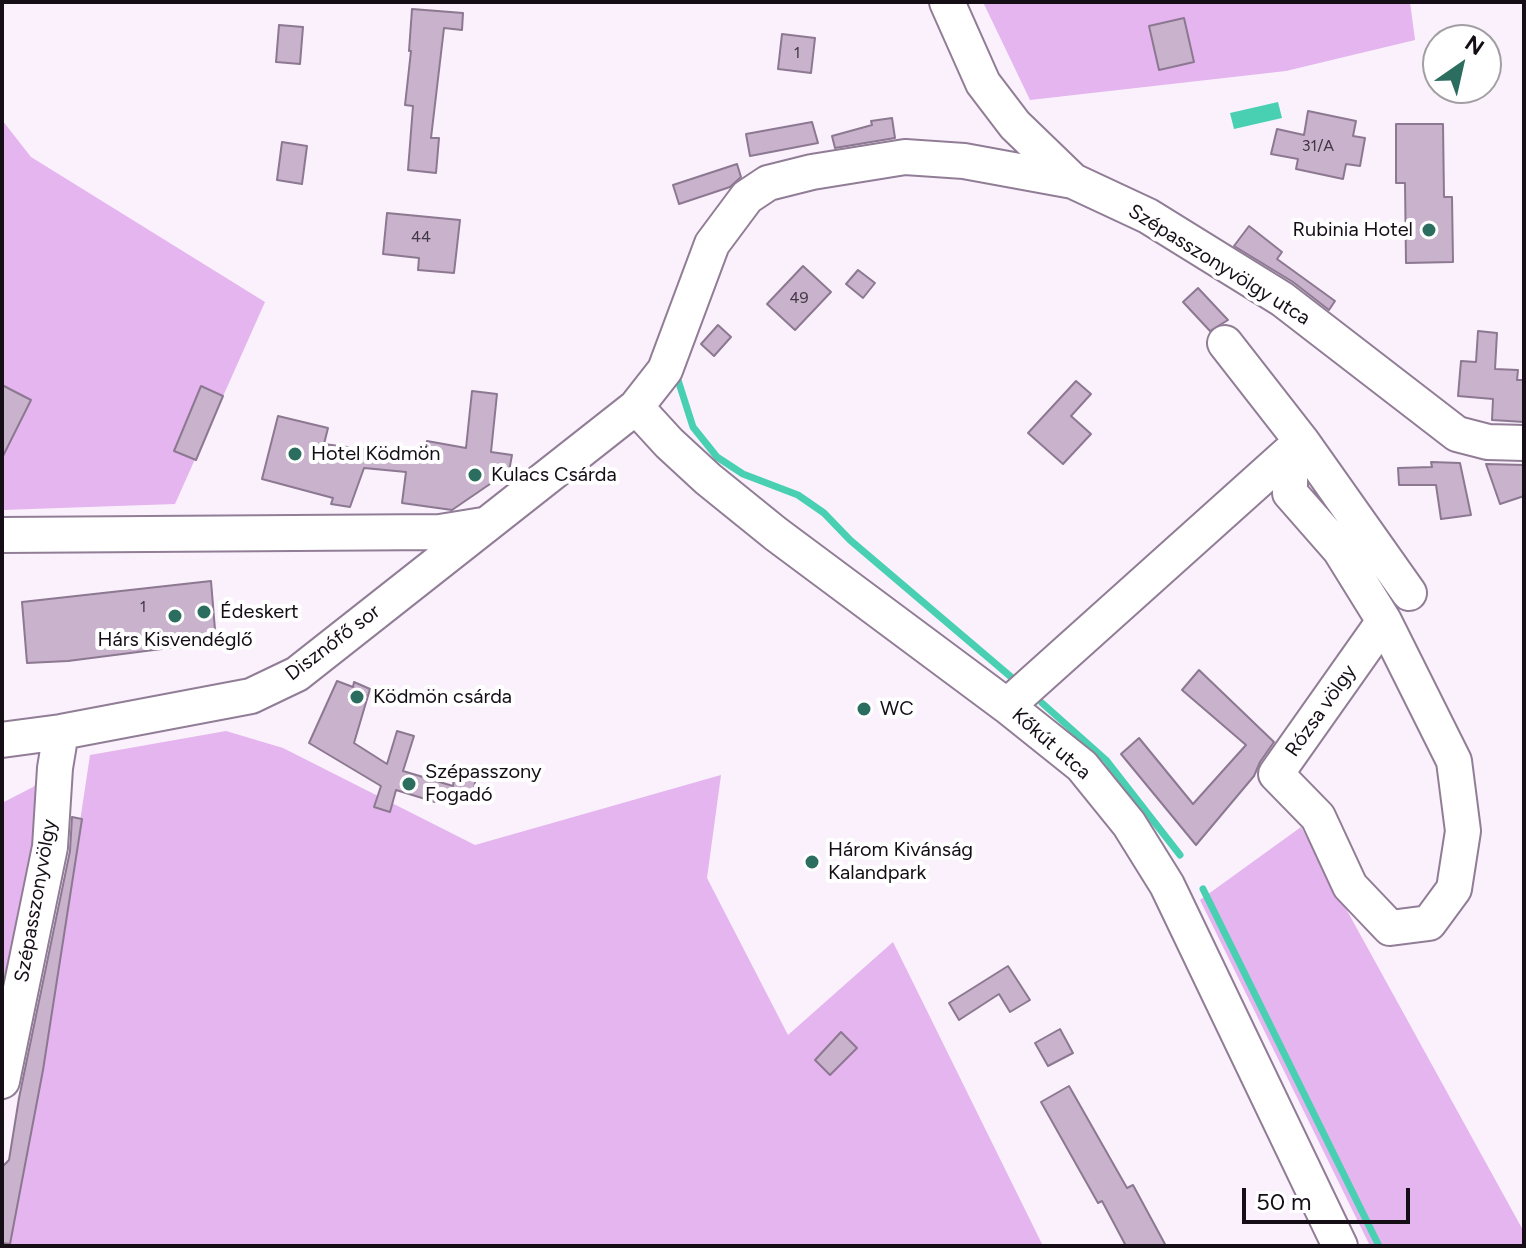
<!DOCTYPE html>
<html>
<head>
<meta charset="utf-8">
<style>
	body { margin:0 }
	#map { position:relative; width:1526px; height:1248px; overflow:hidden; background:#faf1fc; font-family:Figtree,sans-serif }
	canvas { display:block }
	.frame { position:absolute; inset:0; border:4px solid #150e17; pointer-events:none }
	.north { position:absolute; left:1422px; top:24px; width:80px; height:80px; box-sizing:border-box; background:#fff; border:2px solid #a19fa2; border-radius:50%; rotate:34deg; font-size:22px; font-weight:700; line-height:32px; text-align:center; color:#150e17 }
	.north::after { content:''; display:block; margin:auto; width:28px; height:36px; background:#2b6d5e; clip-path:polygon(50% 0,100% 100%,50% 72%,0 100%) }
	.scale { position:absolute; left:1242px; top:1188px; width:168px; height:36px; box-sizing:border-box; border:4px solid #150e17; border-top:0; padding-left:10px; font-size:24px; line-height:28px; white-space:nowrap; color:#150e17; -webkit-text-stroke:6px #fff; paint-order:stroke }
</style>
</head>
<body>
<div id="map">
<canvas width="1526" height="1248"></canvas>
<div class="frame"></div>
<div class="north">N</div>
<div class="scale">50 m</div>
</div>
<script>
const ctx = document.querySelector('canvas').getContext('2d');
ctx.lineJoin = 'round';
function fillPath(path, color) { ctx.fillStyle = color; ctx.fill(path, 'evenodd'); }
function stroke(path, color, width, dash) { ctx.strokeStyle = color; ctx.lineWidth = width; ctx.lineCap = dash ? 'butt' : 'round'; ctx.setLineDash(dash || []); ctx.stroke(path); }
function drawText(font, color, halo, rows, align = 'center') {
  ctx.font = font + ' Figtree,sans-serif'; ctx.lineWidth = 8; ctx.setLineDash([]); ctx.textBaseline = 'middle'; ctx.strokeStyle = halo; ctx.fillStyle = color; for (const [text, x, y, turn = 0] of rows) {
    ctx.save(); ctx.translate(x, y); ctx.rotate((+turn || 0) * Math.PI / 180); ctx.textAlign = isNaN(turn) ? turn : align; if (halo) ctx.strokeText(text, 0, 0); ctx.fillText(text, 0, 0); ctx.restore();
  }
}
fillPath(new Path2D(`
	M983 2H1410L1415 40 1286 71 1030 100Z
	M2 120 31 157 265 302 175 504 2 510Z
	M226 731 283 748 475 845 721 775 707 878 788 1035 893 942 1043 1246H7L13 1229 42 1074 90 755Z
	M55 768 2 1081V803L33 787Z
	M1301 827 1524 1232V1246H1370L1200 900Z`), '#e4b5ee');
fillPath(new Path2D(`
	M1278 102 1282 118 1234 129 1230 113Z`), '#49d0b2');
stroke(new Path2D(`
	M678 380 693 427 717 457 743 474 798 495 824 513 850 540 1017 682
	M1042 703 1106 760 1180 855
	M1203 889 1379 1246`), '#49d0b2', 7);
const building = new Path2D(`
	M412 9 463 13 462 30 444 28 431 138H439L436 173 408 170 413 106 405 105 411 51H409Z
	M1184 18 1194 62 1159 70 1149 26Z
	M279 25 303 27 300 64 276 62Z
	M782 34 815 38 811 73 778 69Z
	M1308 111 1356 121 1353 136 1365 138 1360 166 1346 164 1343 179 1296 169 1298 159 1271 154 1277 129 1304 135Z
	M892 118 895 138 835 148 832 136 872 125 871 121Z
	M812 122 818 143 750 156 746 134Z
	M1396 124H1443L1444 197H1452L1453 262 1406 263 1405 183H1396Z
	M282 142 307 146 302 184 277 180Z
	M737 164 741 177 730 187 679 204 673 185Z
	M387 213 460 220 454 273 418 270 419 258 383 254Z
	M1249 226 1282 252 1277 259 1335 301 1329 310 1293 282 1234 246Z
	M803 266 831 292 795 330 767 304Z
	M858 270 875 283 863 298 846 284Z
	M1198 288 1228 320 1210 331 1183 302Z
	M718 325 731 337 714 356 701 344Z
	M1478 331 1497 333 1495 369 1518 370 1517 380H1524V422L1492 420 1493 399 1458 396 1461 361 1476 362Z
	M1076 381 1091 394 1071 416 1091 434 1063 464 1028 433Z
	M2 385 31 400 2 458Z
	M201 386 223 396 196 460 174 451Z
	M472 391 497 394 491 452 512 455 509 471 452 510 402 503 406 472 364 468 350 507 331 504 333 498 262 479 278 416 328 428 324 444 424 457 427 441 466 448Z
	M1431 462 1460 463 1471 515 1441 519 1436 485H1399L1398 468 1432 467Z
	M1486 464 1524 465V496L1500 504Z
	M211 581 216 642 68 661 27 663 22 602Z
	M1199 670 1274 742 1260 762 1254 776 1196 845 1121 754 1139 738 1193 804 1246 745 1182 690Z
	M337 681 353 687 354 682 370 689 354 743 387 764 397 731 414 736 403 771 453 786 455 770 476 772 474 792 482 794 480 803 436 798 435 802 396 790 390 812 374 807 381 786 309 743Z
	M72 817 82 819 43 1070 10 1244 2 1243V1167L9 1160 19 1098 70 851Z
	M1008 966 1030 1000 1010 1012 999 994 959 1020 949 1003Z
	M1060 1029 1073 1053 1048 1066 1035 1043Z
	M841 1032 857 1048 830 1075 815 1060Z
	M1069 1086 1127 1188 1133 1185 1166 1246H1126L1102 1201 1098 1203 1041 1102Z`);
fillPath(building, '#c8b2cc');
stroke(building, '#8c7891', 2);
const minor = new Path2D(`
	M947 2 983 83 1015 125 1073 181
	M1225 343 1303 443 1290 452
	M636 407 669 443 708 479 776 534 1007 706 1082 766 1129 824 1167 885 1340 1246
	M1303 443 1409 593
	M2 535 440 532 483 525
	M1384 621 1454 761 1463 831 1454 889 1429 923 1390 928 1350 886 1318 817 1276 774Z
	M1007 706 1290 452V493L1340 550 1384 621
	M2 740 61 732 251 696 297 674 636 407 665 370 712 244 747 197 768 183 812 172 905 157 964 161 1073 181 1148 216 1282 299 1457 434 1488 442 1524 443
	M2 1081 50 847 55 768 61 732`);
stroke(minor, '#917d96', 38);
stroke(minor, '#fff', 34);
for (const [x, y, r, color] of [
	[1429,230,8,"#2b6d5e"],
	[295,454,8,"#2b6d5e"],
	[475,475,8,"#2b6d5e"],
	[204,612,8,"#2b6d5e"],
	[175,616,8,"#2b6d5e"],
	[357,697,8,"#2b6d5e"],
	[864,709,8,"#2b6d5e"],
	[409,784,8,"#2b6d5e"],
	[812,862,8,"#2b6d5e"]
]) { const dot = new Path2D(); dot.arc(x, y, r, 0, 2 * Math.PI); ctx.fillStyle = color; ctx.fill(dot); stroke(dot, '#fff', 3); }
drawText('16px', '#423744', null, [
	["1",797,53],
	["31/A",1318,146],
	["44",421,237],
	["49",799,298],
	["1",143,607]
]);
drawText('20px', '#150e17', '#fff', [
	["Rubinia Hotel",1413,230,"right"],
	["Hotel Ködmön",311,454],
	["Kulacs Csárda",491,475],
	["Édeskert",220,612],
	["Hárs Kisvendéglő",175,640,"center"],
	["Ködmön csárda",373,697],
	["WC",880,709],
	["Szépasszony",425,772],
	["Fogadó",425,795],
	["Három Kivánság",828,850],
	["Kalandpark",828,873]
], 'left');
drawText('20px', '#150e17', '#fff', [
	["Szépasszonyvölgy utca",1219,265,32],
	["Disznófő sor",333,643,-37],
	["Rózsa völgy",1321,711,-55],
	["Kőkút utca",1051,744,41],
	["Szépasszonyvölgy",36,901,-80]
]);
</script>
</body>
</html>
